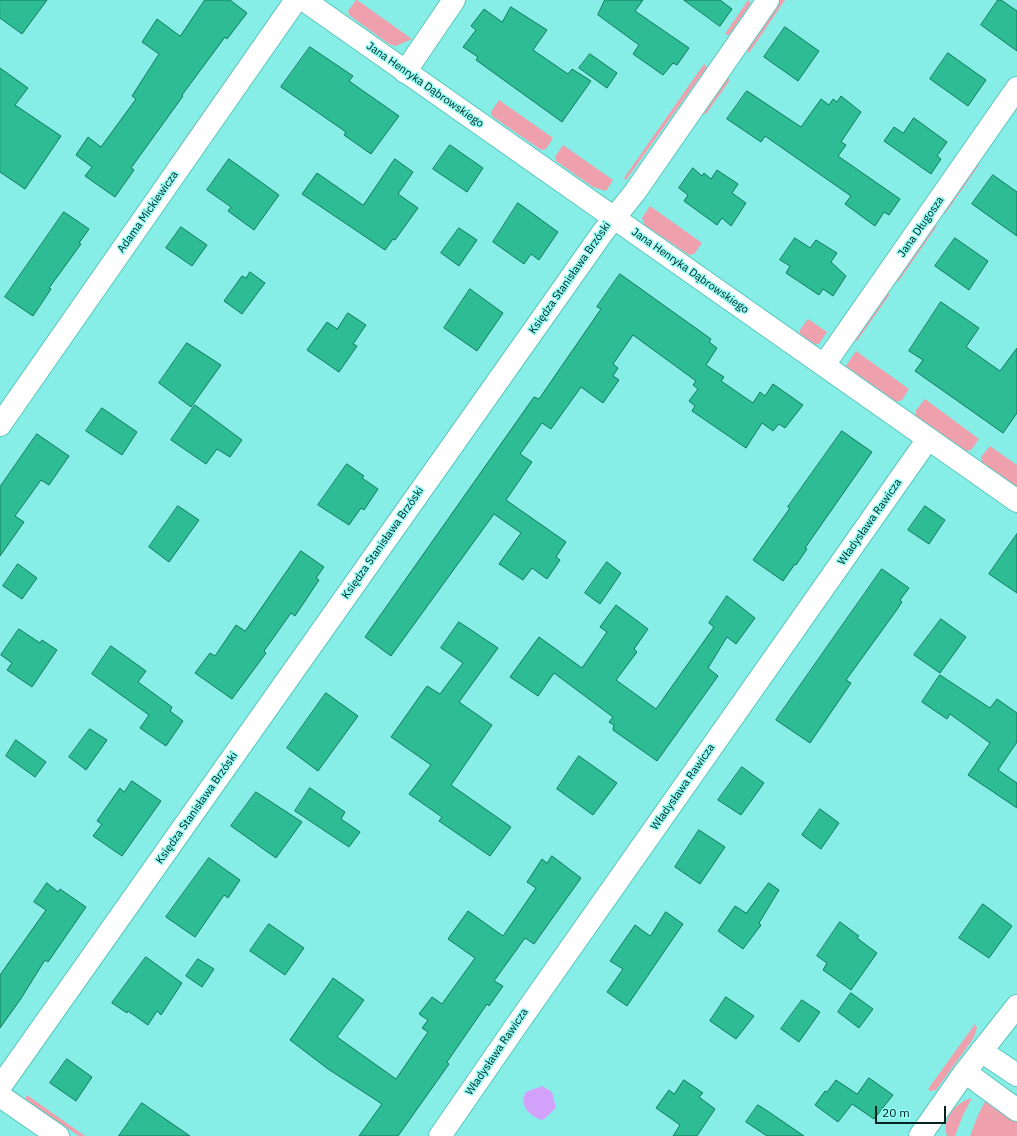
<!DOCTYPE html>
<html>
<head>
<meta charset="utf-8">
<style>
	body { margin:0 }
	#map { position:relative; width:1017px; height:1136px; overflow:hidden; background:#86eee6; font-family:"IBM Plex Sans",sans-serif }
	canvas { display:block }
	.scale { position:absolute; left:875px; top:1106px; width:71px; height:18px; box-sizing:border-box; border:2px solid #002321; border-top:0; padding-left:5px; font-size:12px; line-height:14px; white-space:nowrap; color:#002321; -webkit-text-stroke:3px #93fcf3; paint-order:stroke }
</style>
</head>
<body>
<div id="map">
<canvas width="1017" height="1136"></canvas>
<div class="scale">20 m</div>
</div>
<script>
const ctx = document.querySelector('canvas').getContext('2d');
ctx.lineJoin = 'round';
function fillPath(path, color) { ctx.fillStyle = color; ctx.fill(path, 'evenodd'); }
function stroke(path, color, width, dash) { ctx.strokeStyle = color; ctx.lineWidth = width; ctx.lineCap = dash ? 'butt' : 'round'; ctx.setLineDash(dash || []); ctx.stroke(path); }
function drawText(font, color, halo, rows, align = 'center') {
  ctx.font = font + ' "IBM Plex Sans",sans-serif'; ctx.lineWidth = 3; ctx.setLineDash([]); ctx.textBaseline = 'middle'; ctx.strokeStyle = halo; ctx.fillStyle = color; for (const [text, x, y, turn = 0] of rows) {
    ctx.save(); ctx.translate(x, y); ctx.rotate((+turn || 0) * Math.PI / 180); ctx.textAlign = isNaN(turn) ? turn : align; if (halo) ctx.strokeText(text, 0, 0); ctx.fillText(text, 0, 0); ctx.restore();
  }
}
fillPath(new Path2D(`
	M356 0H357L412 39 396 46 389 44 349 15 348 11Z
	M748 0 751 3 729 35 725 34Z
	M780 0H785L749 53 746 49Z
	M242 57 246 60 173 163 169 161Z
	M704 64 707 67 626 180 624 178Z
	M727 77 730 80 706 114 702 113Z
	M499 100 553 138 546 149 541 150 492 116 491 112Z
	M563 145 613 180 606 191 593 187 556 161 555 157Z
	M976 162 979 165 945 214 943 210Z
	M650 206 702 243 694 254 689 255 645 225 642 218Z
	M934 223 937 226 898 282 895 280Z
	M885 292 890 294 857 341 853 339Z
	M808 319 827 332 819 344H815L800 334V330Z
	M856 351 909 389 902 400 896 402 846 366Z
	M925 399 979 439 971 450 966 451 916 416V410Z
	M990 446 1017 465V487L982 462 981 457Z
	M975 1024 977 1028 973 1039 936 1090 930 1091 928 1089Z
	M27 1095 85 1136H79L25 1099Z
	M972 1098 963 1115 955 1136H947C941 1119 956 1102 972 1098Z
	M987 1098 1017 1118V1136H970L978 1115Z`), '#efa0ad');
fillPath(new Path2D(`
	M542 1086 552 1092 556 1108 543 1120C530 1117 518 1105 526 1092Z`), '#d2a1f9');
const building = new Path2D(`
	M0 0H47L22 34 0 18Z
	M205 0H230L247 13 227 39 225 37 182 95 183 96 131 168 134 170 115 197 85 176 92 167 76 155 88 137 101 147 136 99 132 96 159 54 142 42 157 19 180 36Z
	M605 0H643L635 11 689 48 677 65 673 63 663 75 633 54 639 45 598 15Z
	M684 0H720L732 9 720 26Z
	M998 0H1001L1017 11V51L981 25Z
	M511 7 547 30 533 50 568 74 572 69 591 81 562 122 476 60 478 57 463 47 476 30 471 26 484 9 502 22Z
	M785 27 819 51 798 81 764 57Z
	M310 47 353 76 349 81 399 116 371 154 344 135 346 132 281 87Z
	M948 53 986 80 968 106 930 79Z
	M590 54 617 73 607 88 579 68Z
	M0 68 28 88 15 105 61 136 25 189 0 172Z
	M747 91 801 127 821 99 829 105 833 99 837 102 841 96 861 112 841 142 846 145 838 156 900 199 889 215 884 212 875 226 845 204 851 196 765 136 761 142 727 119Z
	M914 118 947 142 937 156 941 159 931 174 884 141 894 127 903 133Z
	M450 145 483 168 467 192 433 169Z
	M229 159 279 195 254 230 228 211 231 207 207 190Z
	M395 159 413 172 398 194 418 208 395 240 393 239 385 250 302 194 317 173 363 205Z
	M693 168 702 176 704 173 711 179 717 170 738 184 732 193 746 203 731 226 722 218 717 225 684 201 688 195 679 188Z
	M993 175 1017 192V236L972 204Z
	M518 203 558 232 539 260 531 254 524 264 493 242Z
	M64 212 89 229 79 243 81 244 49 288 51 289 33 316 5 297Z
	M181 227 207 245 192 266 166 248Z
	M459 228 477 240 459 266 441 253Z
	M795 238 810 248 816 240 837 253 831 262 846 276 833 296 823 289 819 295 786 273 790 266 780 260Z
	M955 238 988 261 969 290 935 266Z
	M250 272 265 283 242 314 224 301 242 276 246 278Z
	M620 274 711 339 709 342 717 348 706 365 724 377 721 381 753 403 760 392 765 396 773 384 803 405 785 428 779 424 773 431 762 423 746 448 692 411 695 406 689 401 698 389 693 385 696 381 633 335 613 364 618 368 613 376 619 380 603 403 581 387 551 429 542 423 520 454 532 462 506 500 566 542 556 557 560 560 547 579 532 568 523 580 499 564 521 533 494 514 391 656 365 637 534 397 539 399 601 309 597 307Z
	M470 289 503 313 477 351 444 328Z
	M941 302 979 328 966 347 1000 371 1017 348V413L1003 433 915 371 923 360 909 351Z
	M348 313 366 325 353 344 357 346 339 372 307 350 327 322 337 329Z
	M187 343 221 365 191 407 159 383Z
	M195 405 242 440 230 457 217 449 206 464 171 440Z
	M102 408 137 432 122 455 86 431Z
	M842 431 872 452 805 548 807 549 796 565 795 564 783 581 753 560 790 508 788 507Z
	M37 434 69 456 49 485 41 480 15 516 24 522 0 556V487Z
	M347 464 364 476 362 478 378 489 364 510 361 508 349 525 318 505Z
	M178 506 199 520 169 562 149 547Z
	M925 506 945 520 929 544 908 530Z
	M1017 534V593L989 574Z
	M301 551 324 567 316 578 319 580 295 616 291 613 264 651 266 653 232 699 195 673 210 653 215 656 236 625 245 631Z
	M607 562 621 573 600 604 585 593Z
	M18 564 37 578 22 599 3 586Z
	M882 569 909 588 900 600 902 602 896 611 846 680 851 683 810 743 776 720Z
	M727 596 755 618 736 644 727 637 708 668 718 676 657 761 613 730 614 725 609 722 613 717 554 673 538 696 510 677 539 637 582 668 607 632 600 627 616 605 648 629 634 649 637 652 616 680 656 709 714 627 709 623Z
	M941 619 966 637 940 673 914 655Z
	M459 622 498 648 459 702 492 725 451 785 511 827 490 856 439 821 442 817 409 794 431 765 391 737 427 686 440 694 463 663 441 648Z
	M19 629 40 643 42 640 57 650 32 687 7 670 12 663 1 655Z
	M111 646 146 671 138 682 172 707 170 711 183 721 166 746 140 728 149 715 92 674Z
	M940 675 990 708 997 699 1017 713V742L998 770 1017 783V808L968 775 990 743 950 714 947 719 922 702Z
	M326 693 358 716 318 771 287 748Z
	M90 729 107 740 86 770 69 757Z
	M16 740 46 762 35 777 6 756Z
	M579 756 617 783 593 815 557 789Z
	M742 767 764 783 741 815 718 800Z
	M132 781 161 801 122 856 93 836 102 824 97 821 108 805 120 788 124 792Z
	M310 788 345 812 341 819 360 832 349 847 295 811Z
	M256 792 302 822 276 858 231 826Z
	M820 809 839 823 821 849 802 835Z
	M699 830 725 847 700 884 675 867Z
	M552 856 581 878 534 944 525 938 494 981 503 986 489 1006 487 1004 447 1062 449 1064 398 1136H359L382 1104 328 1069 290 1040 333 978 364 1000 337 1037 396 1079 428 1032 422 1028 428 1020 419 1014 432 997 442 1004 475 958 448 939 468 911 503 936 536 888 527 882 542 859 547 863Z
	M209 858 240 880 228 898 224 895 195 937 166 917Z
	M47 883 58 892 60 889 86 907 48 962 45 960 20 1000 0 1028V975L46 910 34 902Z
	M769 883 779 890 759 923 761 925 743 949 718 931 735 906 746 913Z
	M983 904 1012 926 989 958 959 938Z
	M666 912 683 924 627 1006 607 992 623 969 610 961 635 925 650 936Z
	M840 922 859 936 857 938 877 953 851 990 823 970 827 963 817 956Z
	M269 924 304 948 285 975 250 951Z
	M146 957 182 983 161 1015 157 1011 148 1025 128 1011 127 1013 112 1003Z
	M198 959 214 969 202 987 186 976Z
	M851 993 873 1009 859 1028 838 1012Z
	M726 997 754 1016 736 1039 710 1021Z
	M802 1000 820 1012 799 1042 781 1029Z
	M67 1059 92 1077 76 1101 50 1083Z
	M869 1078 893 1095 874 1119 852 1104 838 1122 815 1105 825 1091 827 1092 836 1080 857 1094Z
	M684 1080 703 1093 699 1097 715 1109 697 1136H673L680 1125 656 1108 669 1090 674 1094Z
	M142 1103 190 1136H119Z
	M758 1105 769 1112 804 1136H767L746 1122Z`);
fillPath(building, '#2dbc94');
stroke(building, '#127a5e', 1);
const minor = new Path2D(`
	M304 0 1017 501
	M405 72 454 0
	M824 365 1017 88
	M0 425 296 0
	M981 1051 1017 1075
	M965 1072 1017 1110
	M0 1087 603 232 635 192 768 0
	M0 1096 58 1136
	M440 1136 518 1023 928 439
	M920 1136 965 1072 1017 1006`);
stroke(minor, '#5cc6be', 24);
stroke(minor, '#fff', 22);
drawText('11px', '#002321', '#93fcf3', [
	["Jana Henryka Dąbrowskiego",425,85,35],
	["Adama Mickiewicza",148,212,-55],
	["Jana Długosza",921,227,-55],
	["Jana Henryka Dąbrowskiego",690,271,35],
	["Księdza Stanisława Brzóski",570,278,-55],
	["Władysława Rawicza",870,522,-55],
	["Księdza Stanisława Brzóski",383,543,-55],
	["Władysława Rawicza",683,787,-55],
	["Księdza Stanisława Brzóski",197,808,-55],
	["Władysława Rawicza",497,1052,-56]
]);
</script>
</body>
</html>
